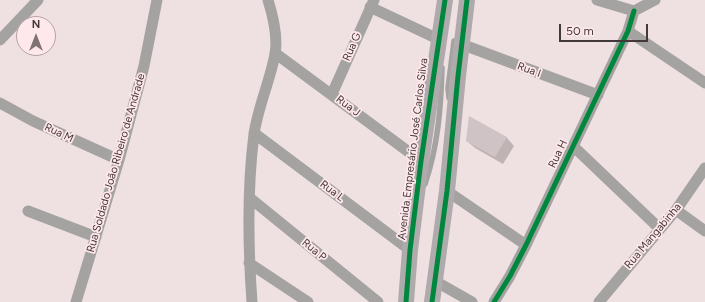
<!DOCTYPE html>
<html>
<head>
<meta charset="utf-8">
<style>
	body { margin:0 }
	#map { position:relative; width:705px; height:302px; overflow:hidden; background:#efe0e2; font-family:Figtree,sans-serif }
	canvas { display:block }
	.north { position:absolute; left:16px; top:16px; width:40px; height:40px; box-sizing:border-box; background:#ffe8eb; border:1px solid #b4a2a4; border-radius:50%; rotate:0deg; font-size:11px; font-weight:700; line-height:16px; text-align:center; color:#44393a }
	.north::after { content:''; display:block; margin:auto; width:14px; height:18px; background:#807375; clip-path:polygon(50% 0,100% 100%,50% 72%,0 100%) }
	.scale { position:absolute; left:559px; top:24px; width:89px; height:18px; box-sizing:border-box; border:2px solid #44393a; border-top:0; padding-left:5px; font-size:12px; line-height:14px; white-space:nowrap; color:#44393a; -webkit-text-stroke:3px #ffe8eb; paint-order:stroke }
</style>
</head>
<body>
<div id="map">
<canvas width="705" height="302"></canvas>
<div class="north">N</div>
<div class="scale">50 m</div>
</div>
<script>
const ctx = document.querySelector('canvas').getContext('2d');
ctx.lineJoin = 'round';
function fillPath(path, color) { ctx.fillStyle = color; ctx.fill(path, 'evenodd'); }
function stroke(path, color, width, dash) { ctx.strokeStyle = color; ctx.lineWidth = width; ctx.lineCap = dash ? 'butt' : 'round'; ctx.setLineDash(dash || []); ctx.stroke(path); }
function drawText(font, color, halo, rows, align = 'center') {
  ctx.font = font + ' Figtree,sans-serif'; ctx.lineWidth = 3.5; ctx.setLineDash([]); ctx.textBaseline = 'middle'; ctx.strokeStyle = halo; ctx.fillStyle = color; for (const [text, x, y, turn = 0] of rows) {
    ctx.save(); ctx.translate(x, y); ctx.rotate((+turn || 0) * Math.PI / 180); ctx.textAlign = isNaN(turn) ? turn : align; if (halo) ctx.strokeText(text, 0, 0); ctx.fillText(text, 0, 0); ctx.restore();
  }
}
fillPath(new Path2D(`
	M469 118 507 138 514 146 503 164 475 148 467 141Z`), '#0003');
fillPath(new Path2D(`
	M469 116 507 137 495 157 466 141Z`), '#d0c3c5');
stroke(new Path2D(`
	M449 98 448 88 454 41
	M425 184C438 146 441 107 442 68`), '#a4a3a1', 5.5);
stroke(new Path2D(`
	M597 0 634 11 655 0
	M370 7 438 39
	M628 31 705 83
	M0 40 38 0
	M461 44 598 95
	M275 53 421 161
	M332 94 374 0
	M0 103 33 121 119 160
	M254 133 410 250
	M573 146 660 229
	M447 191 526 245
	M250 198 378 302
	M676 210 705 231
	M28 211 96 237
	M249 263 308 302
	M435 281 472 302
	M76 302 119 160 144 66 157 0
	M252 302C248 247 247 189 254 134 258 107 270 81 275 54 278 37 273 16 268 0
	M494 302 510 276 526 245 628 31 634 11
	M599 302 676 210 705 168`), '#a4a3a1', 11);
stroke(new Path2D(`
	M406 302 410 250 421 161 445 0
	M432 302 447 191 458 76 467 0`), '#afaaab', 16);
stroke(new Path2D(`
	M406 302 410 250 421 161 445 0
	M432 302 447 191 458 76 467 0
	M494 302 510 276 526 245 628 31 634 11`), '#00873e', 5);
drawText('11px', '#44393a', '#ffe8eb', [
	["Rua G",352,47,-66],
	["Rua I",529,70,20],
	["Rua J",348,106,37],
	["Rua M",59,133,25],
	["Avenida Empresário José Carlos Silva",413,149,-83],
	["Rua H",558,154,-64],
	["Rua Soldado João Ribeiro de Andrade",116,163,-74],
	["Rua L",332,191,37],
	["Rua Mangabinha",653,236,-50],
	["Rua P",314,250,39]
]);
</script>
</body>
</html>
